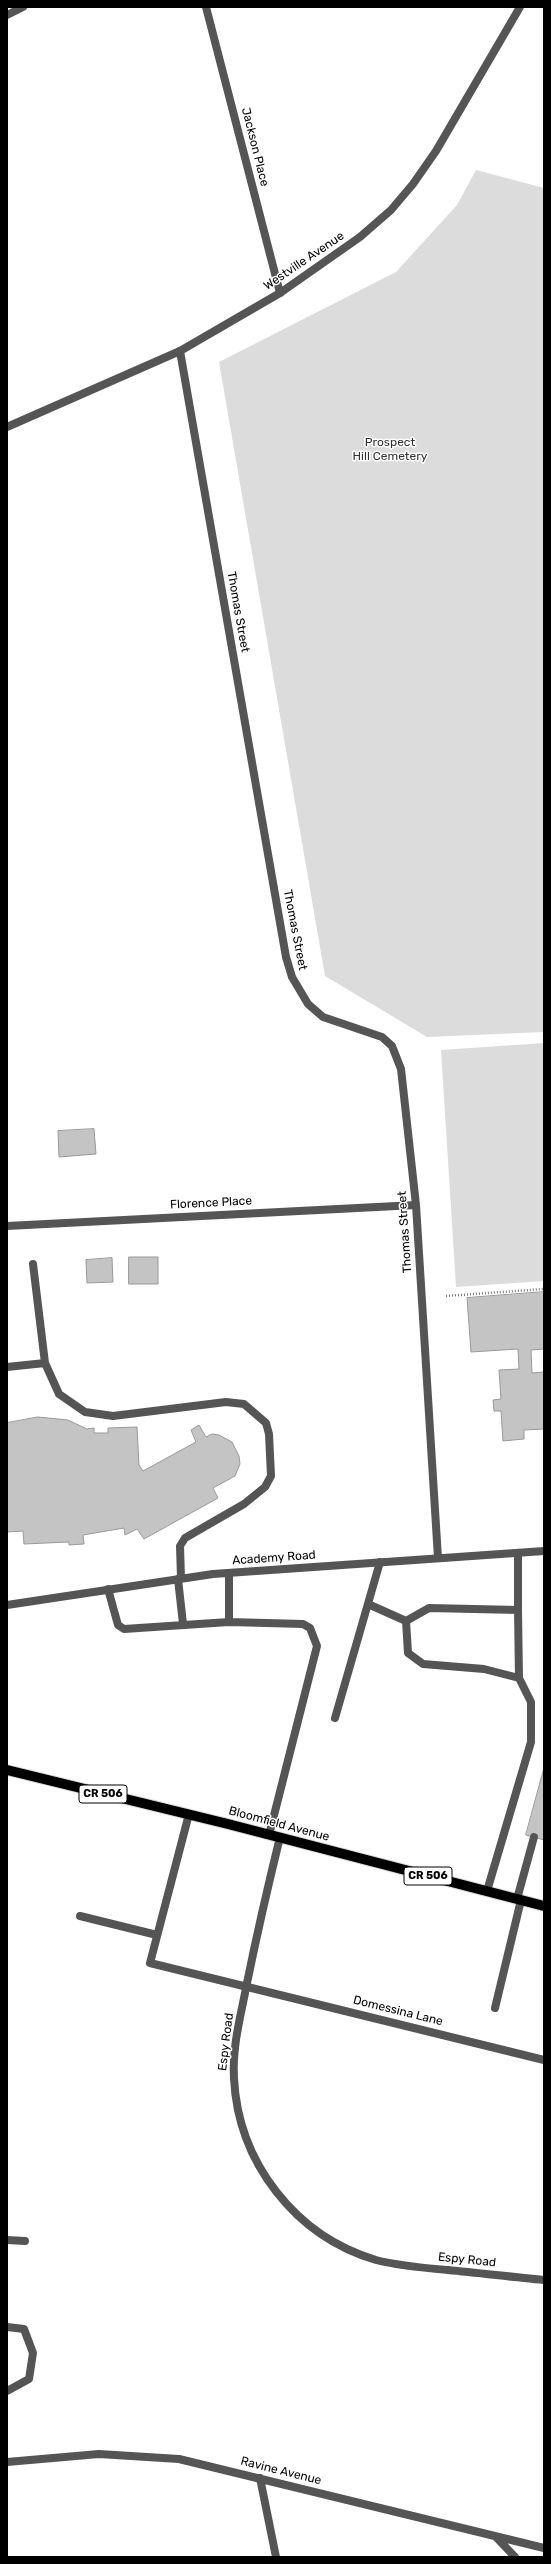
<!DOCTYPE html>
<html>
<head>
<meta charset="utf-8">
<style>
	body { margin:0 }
	#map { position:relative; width:551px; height:2564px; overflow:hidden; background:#fff; font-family:Rubik,sans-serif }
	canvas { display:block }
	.frame { position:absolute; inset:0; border:8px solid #000; pointer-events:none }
</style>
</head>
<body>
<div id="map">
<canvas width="551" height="2564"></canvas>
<div class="frame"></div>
</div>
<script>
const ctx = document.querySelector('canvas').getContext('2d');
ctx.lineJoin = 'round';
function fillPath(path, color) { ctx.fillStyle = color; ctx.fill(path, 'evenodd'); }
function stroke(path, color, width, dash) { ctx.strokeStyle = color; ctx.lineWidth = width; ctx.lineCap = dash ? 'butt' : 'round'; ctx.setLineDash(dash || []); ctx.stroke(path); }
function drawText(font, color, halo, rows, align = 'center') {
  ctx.font = font + ' Rubik,sans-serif'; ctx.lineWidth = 3; ctx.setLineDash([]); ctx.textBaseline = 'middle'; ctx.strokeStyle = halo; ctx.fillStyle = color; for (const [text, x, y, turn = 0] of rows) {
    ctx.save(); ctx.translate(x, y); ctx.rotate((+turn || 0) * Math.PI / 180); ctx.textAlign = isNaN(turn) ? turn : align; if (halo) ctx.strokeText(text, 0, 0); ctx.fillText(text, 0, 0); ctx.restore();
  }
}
fillPath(new Path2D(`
	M476 170 544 188V1032L427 1037 325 976 219 362 396 272 457 205Z
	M544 1043V1281L456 1287 441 1050Z`), '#dcdcdc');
const building = new Path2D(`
	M94 1129 96 1154 59 1157 58 1131Z
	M129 1257H158V1284H129Z
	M112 1258 113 1282 87 1283 86 1260Z
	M544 1292V1349L531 1350 532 1373 544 1372V1429L524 1430V1439L503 1441 501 1411H494L493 1400 501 1399 499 1370 519 1369 518 1349 471 1352 467 1298Z
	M38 1417 68 1420 87 1429 94 1428V1433H108V1428L137 1427 139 1465 143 1471 196 1442 191 1430 199 1425 206 1437 212 1434 219 1435 232 1442 239 1456 240 1464 235 1476 213 1488 218 1498 144 1539 137 1529 125 1535 124 1528 83 1535 84 1544 69 1545V1542L24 1544 23 1531 7 1532V1423Z
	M544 1768V1840L526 1835Z`);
fillPath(building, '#c4c4c4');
stroke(building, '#999', 1);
const primary = new Path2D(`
	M7 1770 228 1824 544 1906`);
stroke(primary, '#dbdbdb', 12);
stroke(new Path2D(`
	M446 1296 544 1289`), '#777', 2.5, [1, 2]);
stroke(new Path2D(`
	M33 1264 45 1363 59 1394 85 1412 113 1416 226 1402 244 1404 266 1423 269 1434 271 1476 265 1487 244 1504 185 1538 180 1546 181 1578
	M7 1367 45 1363
	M518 1553V1610L429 1608 406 1621 408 1653 423 1664 484 1669 519 1678
	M229 1573V1622
	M178 1579 183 1624
	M108 1589 118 1625 124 1629 229 1622 303 1624 310 1628 317 1646 269 1835
	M368 1604 406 1621
	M335 1718 380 1562
	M189 1814 150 1963 544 2060
	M487 1891 531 1742V1702L519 1678 518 1610
	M517 1899 534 1837
	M80 1916 157 1935
	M495 2008 521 1900
	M7 2240 25 2241
	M7 2327 24 2329 33 2353 29 2379 7 2391`), '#555', 8);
stroke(new Path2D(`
	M206 7 280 293
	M7 15 23 7
	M180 351 286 957 292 977 308 1004 323 1017 382 1037 392 1046 401 1069 416 1205 438 1558
	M7 1226 416 1205
	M7 1605 213 1574 544 1551
	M280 1837C268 1886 257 1934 247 1983 241 2015 232 2046 234 2078 238 2162 295 2236 376 2260 399 2266 424 2268 448 2270 480 2273 512 2277 544 2280
	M7 2462 99 2454 179 2459 544 2548
	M260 2478 276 2557
	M496 2537 515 2557`), '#555', 8);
stroke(new Path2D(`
	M7 427 180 351 280 293 360 237 391 210 413 184 436 151 520 7`), '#555', 8);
stroke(primary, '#000', 10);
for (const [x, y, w] of [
	[103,1794,48],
	[428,1876,48]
]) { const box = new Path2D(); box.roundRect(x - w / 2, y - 9, w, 18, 3); ctx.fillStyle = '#fff'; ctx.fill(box); stroke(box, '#000', 1); }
drawText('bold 11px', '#000', null, [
	["CR 506",103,1794],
	["CR 506",428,1876]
]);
drawText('12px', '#000', '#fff', [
	["Jackson Place",255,147,76],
	["Westville Avenue",304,261,-34],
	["Thomas Street",238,612,80],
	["Thomas Street",295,930,79],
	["Florence Place",211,1203,-3],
	["Thomas Street",405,1232,-94],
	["Academy Road",274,1558,-4],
	["Bloomfield Avenue",279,1824,15],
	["Domessina Lane",398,2011,14],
	["Espy Road",226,2042,-83],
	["Espy Road",467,2260,6],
	["Ravine Avenue",281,2471,14]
]);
drawText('12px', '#333', '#fff', [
	["Prospect",390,443],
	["Hill Cemetery",390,457]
]);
</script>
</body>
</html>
